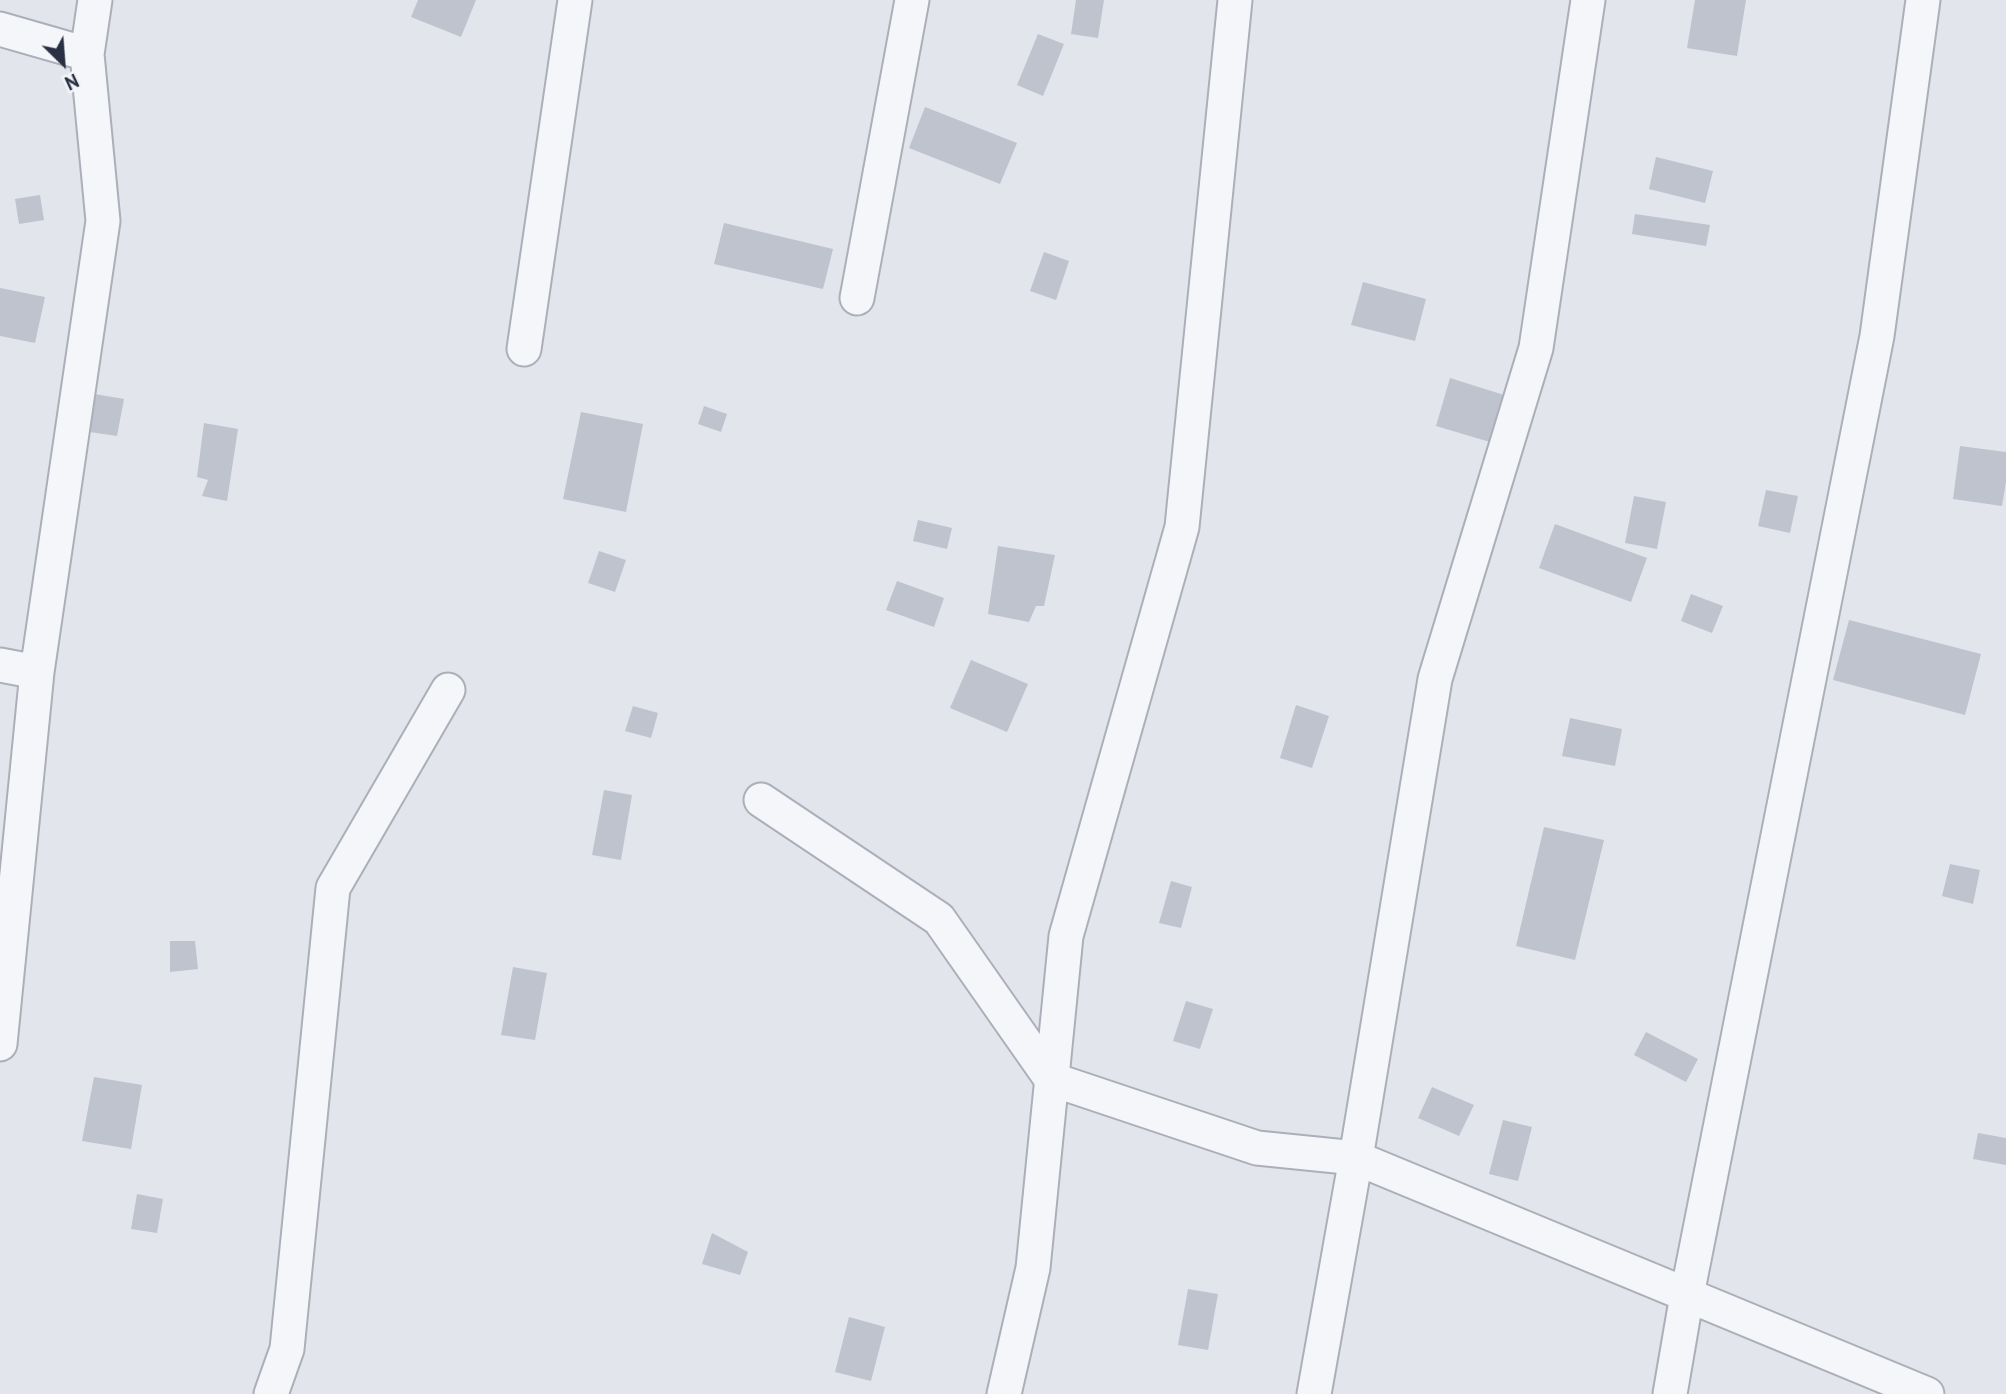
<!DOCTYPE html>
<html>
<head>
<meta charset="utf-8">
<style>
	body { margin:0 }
	#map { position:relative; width:2006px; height:1394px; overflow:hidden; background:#e2e5eb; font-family:"PT Sans",sans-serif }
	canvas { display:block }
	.north { position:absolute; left:28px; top:28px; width:70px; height:70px; -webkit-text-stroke:5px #f2f4f8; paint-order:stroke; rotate:155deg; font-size:19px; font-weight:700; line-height:28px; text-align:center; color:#2a3044 }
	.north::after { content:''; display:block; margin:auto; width:24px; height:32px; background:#2a3044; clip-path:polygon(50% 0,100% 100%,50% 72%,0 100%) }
</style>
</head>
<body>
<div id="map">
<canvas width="2006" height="1394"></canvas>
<div class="north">N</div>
</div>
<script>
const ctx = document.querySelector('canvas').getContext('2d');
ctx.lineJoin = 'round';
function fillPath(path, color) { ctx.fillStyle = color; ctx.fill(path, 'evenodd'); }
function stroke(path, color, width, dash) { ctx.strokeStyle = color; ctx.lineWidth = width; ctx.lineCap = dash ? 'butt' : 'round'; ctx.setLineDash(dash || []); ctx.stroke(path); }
fillPath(new Path2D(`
	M418 0H476L461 37 411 17Z
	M1076 0H1104L1098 38 1071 34Z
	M1695 0H1746L1737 56 1687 48Z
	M1038 34 1064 44 1043 96 1017 85Z
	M925 107 1017 143 1000 184 909 148Z
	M1656 157 1713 171 1705 203 1649 189Z
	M40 195 44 220 19 224 15 199Z
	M1635 214 1710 225 1706 246 1632 234Z
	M724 223 833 249 823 289 714 264Z
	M1044 252 1069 261 1056 300 1030 291Z
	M1363 282 1426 299 1415 341 1351 325Z
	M0 288 45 297 35 343 0 336Z
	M1450 378 1504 395 1490 442 1436 426Z
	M89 393 124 399 117 436 83 431Z
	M704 406 727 414 721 432 698 424Z
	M581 412 643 424 626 512 563 499Z
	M204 423 238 429 227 501 202 496 208 480 197 477Z
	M1960 446 2006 452V482L2002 506 1953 499Z
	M1766 490 1798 496 1790 533 1758 526Z
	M1634 496 1666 502 1657 549 1625 543Z
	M918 520 952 528 947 549 913 541Z
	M1555 524 1647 558 1631 602 1539 568Z
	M998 546 1055 555 1044 606H1036L1029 622 988 614Z
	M599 551 626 560 615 592 588 583Z
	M897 581 944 598 934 627 886 610Z
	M1691 594 1723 606 1712 633 1681 621Z
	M1849 620 1981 654 1965 715 1833 680Z
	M971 660 1028 684 1007 732 950 708Z
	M1296 705 1329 716 1312 768 1280 758Z
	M633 706 658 713 651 738 625 731Z
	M1570 718 1622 729 1615 766 1562 756Z
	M604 790 632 795 621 860 592 855Z
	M1544 827 1604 840 1575 960 1516 946Z
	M1950 864 1980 870 1973 904 1942 896Z
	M1171 881 1192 887 1181 928 1159 923Z
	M170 941H195L198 969 170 972Z
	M513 967 547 973 535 1040 501 1035Z
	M1186 1001 1213 1009 1200 1049 1173 1041Z
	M1646 1032 1698 1059 1686 1082 1634 1055Z
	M94 1077 142 1085 131 1149 82 1141Z
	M1432 1087 1474 1105 1459 1136 1418 1118Z
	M1503 1120 1532 1127 1518 1181 1489 1174Z
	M1978 1133 2006 1138V1165L1973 1159Z
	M137 1194 163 1199 157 1233 131 1229Z
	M712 1233 748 1252 740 1275 702 1264Z
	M1188 1289 1218 1294 1208 1350 1178 1345Z
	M849 1317 885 1327 871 1381 835 1372Z`), '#bfc3ce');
const street = new Path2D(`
	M1588 0 1536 348 1435 679 1356 1158 1927 1394
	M0 29 87 54
	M857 298 912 0
	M524 349 575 0
	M0 665 37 672
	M761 800 939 919 1051 1079 1257 1148 1356 1158 1314 1394
	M0 1044 37 672 103 221 87 54 95 0
	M271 1394 287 1349 333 888 448 690
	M1004 1394 1033 1268 1066 936 1182 527 1235 0
	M1670 1394 1687 1295 1877 336 1923 0`);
stroke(street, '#abafb9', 37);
stroke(street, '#f5f6f9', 33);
</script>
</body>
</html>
